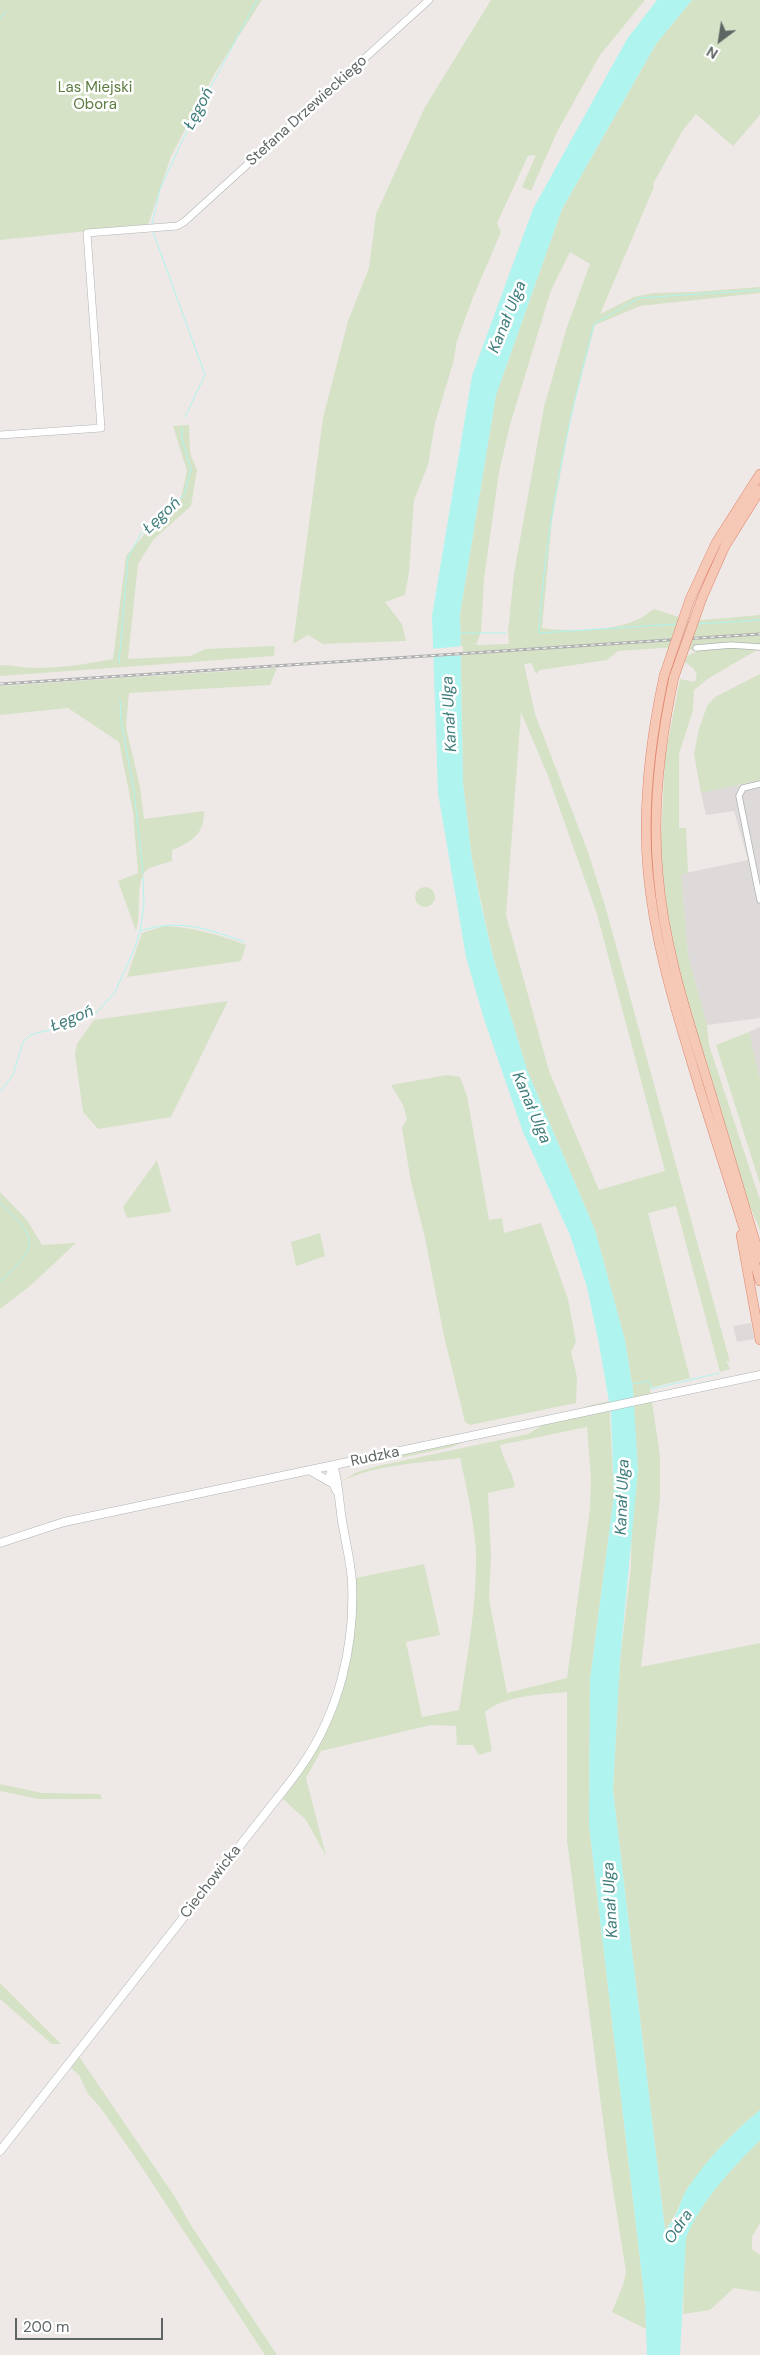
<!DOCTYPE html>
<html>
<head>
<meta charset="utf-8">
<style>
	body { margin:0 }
	#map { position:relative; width:760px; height:2355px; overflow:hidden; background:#eee9e7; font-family:"DM Sans",sans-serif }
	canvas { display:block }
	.north { position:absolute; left:695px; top:15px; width:50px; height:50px; -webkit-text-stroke:4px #fff; paint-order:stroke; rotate:211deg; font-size:14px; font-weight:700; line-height:20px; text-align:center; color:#5e6565 }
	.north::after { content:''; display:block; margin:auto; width:18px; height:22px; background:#5e6565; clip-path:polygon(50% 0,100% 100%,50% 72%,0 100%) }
	.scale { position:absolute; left:15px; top:2318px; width:148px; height:22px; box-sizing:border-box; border:2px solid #5e6565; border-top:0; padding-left:6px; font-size:15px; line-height:18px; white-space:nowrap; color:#5e6565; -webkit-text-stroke:4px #fff; paint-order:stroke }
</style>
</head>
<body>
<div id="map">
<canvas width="760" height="2355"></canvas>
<div class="north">N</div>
<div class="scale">200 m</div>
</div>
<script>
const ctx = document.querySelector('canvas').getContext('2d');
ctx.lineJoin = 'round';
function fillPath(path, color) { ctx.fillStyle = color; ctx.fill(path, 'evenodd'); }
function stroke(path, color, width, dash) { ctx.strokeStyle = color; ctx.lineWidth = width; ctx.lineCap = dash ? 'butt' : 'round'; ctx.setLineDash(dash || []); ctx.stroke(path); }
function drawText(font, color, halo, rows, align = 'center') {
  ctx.font = font + ' "DM Sans",sans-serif'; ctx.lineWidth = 5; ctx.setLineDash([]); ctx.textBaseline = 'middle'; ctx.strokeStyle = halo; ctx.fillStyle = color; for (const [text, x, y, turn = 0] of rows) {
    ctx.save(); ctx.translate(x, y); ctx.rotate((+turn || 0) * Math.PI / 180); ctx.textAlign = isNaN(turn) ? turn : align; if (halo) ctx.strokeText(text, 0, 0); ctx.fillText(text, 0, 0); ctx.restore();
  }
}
fillPath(new Path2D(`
	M760 780V1018L707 1025 688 955 681 874 748 860 734 811 706 815 701 793Z
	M760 1027V1080L749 1032Z
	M751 1323 754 1339 737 1342 733 1326Z`), '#dddad9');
fillPath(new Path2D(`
	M0 0H262L215 73 171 156 148 225 0 240Z
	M491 0H645L600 55 557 132 531 191 522 187 536 155 528 156 497 223 501 232 472 300 457 341 453 363 435 423 428 465 414 500 409 572 405 595 385 602 402 624 406 641 323 644 308 635 293 644 323 418 348 321 369 268 376 214 425 107Z
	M692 0H760V115L733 146 696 114 683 130 653 184 654 187 600 314 634 297 653 293 693 292 760 287V293L640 306 595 325 571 415 552 520 542 628C567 632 611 631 634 621 641 619 648 613 654 609L691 621 760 615V648H751L757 650 709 678 694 690 693 710 679 754V828H686L688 873 681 874 688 955 707 1025 709 1045 760 1200V1230L745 1195 673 955 660 858 665 756 680 679 695 682 697 674 693 668 685 662 687 656 700 650 662 648 618 651 607 660 540 670 536 674 531 663 524 664 535 714 588 852 606 909 730 1362 726 1361 730 1369 720 1372 676 1206 648 1213 690 1378 650 1388 660 1456V1498L641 1667 760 1643V2110C732 2133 707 2159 687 2190 679 2203 676 2218 665 2230L613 1790 620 1661 631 1567 633 1390 625 1340 595 1230 527 1070 493 957 472 860 463 783 460 614 496 395 562 209 656 44ZM570 252 590 264 567 327 544 407 514 573 508 632 509 644 476 645 481 632 484 579 499 472 510 425 551 290ZM521 712 548 776 597 914 665 1171 599 1190 549 1071 506 915Z
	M189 425 190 453 197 470 191 506 154 539 138 564 128 659 190 656 205 649 275 646 274 656 0 676V665C12 665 23 668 35 668 61 668 87 664 113 659L126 556 149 529 180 502 187 471 173 426Z
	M277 668 270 685 129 693 126 727 140 787 144 819 204 811C205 833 191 843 172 850V861C164 864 155 865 148 869 134 878 142 915 136 931L118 881 138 873 133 812 119 742 68 708 0 715V686Z
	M760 674V780L701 793 694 754 699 729 707 706 715 697Z
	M415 897a10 10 0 1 1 20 0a10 10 0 1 1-20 0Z
	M164 926C192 927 220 935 246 945L241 961 127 977 142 933Z
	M228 1001 171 1117 98 1129 83 1112 75 1054 77 1044 94 1020Z
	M749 1032 760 1080V1184L716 1045Z
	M447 1075 460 1077 467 1096 489 1220 502 1218 504 1233 541 1223 568 1299 576 1342 571 1352 577 1377 576 1403 470 1425 465 1422 444 1336 425 1238 411 1182 402 1128 407 1119 403 1105 391 1085Z
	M157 1160 171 1212 127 1218 123 1207Z
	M0 1192 27 1220 42 1245 76 1243 30 1286 0 1309Z
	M320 1233 325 1256 296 1266 291 1242Z
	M609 1401 614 1495 590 1680 589 1825 645 2302 646 2329 612 2312 623 2285 626 2272 607 2151 567 1840V1692C544 1694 502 1696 485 1712L492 1751 479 1755 473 1745H457L456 1726 431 1725 321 1751 306 1778 326 1856 306 1820 283 1799 308 1763 332 1718 347 1673 354 1637 356 1578 424 1564 440 1635 406 1642 422 1717 459 1710C467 1658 477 1605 476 1553 474 1521 467 1489 460 1458 421 1463 376 1464 340 1482L357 1472 378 1466 528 1434 546 1423 587 1414V1406ZM587 1427 591 1479 590 1509 567 1678 507 1693 489 1599 491 1557 488 1493 515 1487C513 1472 503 1461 500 1445Z
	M459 1442 461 1443 452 1447 356 1467H349Z
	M0 1784 42 1793 100 1794 102 1799H39L0 1791Z
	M0 1983 61 2044H52L0 1999Z
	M78 2055 175 2197 192 2227 277 2355H265L137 2160 100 2107 88 2094 79 2075 70 2067Z
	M760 2140V2223L752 2237V2249L760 2255V2292L734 2288 710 2310 683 2314C685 2290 680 2261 686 2237 695 2205 736 2164 760 2140Z`), '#d5e2c6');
fillPath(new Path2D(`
	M657 0H692L656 44 562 209 496 395 460 614 463 783 472 860 480 900 493 957 527 1070 595 1230 625 1340 633 1390 638 1470 620 1661 613 1790 665 2230C677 2219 679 2203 687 2189 707 2159 732 2133 760 2110V2140C732 2169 701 2200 686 2238L680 2355H647L645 2302 589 1825 590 1680 614 1495 611 1413 599 1344 587 1287 570 1235 523 1132 484 1019 466 957 438 793 432 616 472 376 533 209 627 39Z`), '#b0f4ef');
fillPath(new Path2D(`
	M463 646V655L431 657V649Z`), '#eee9e7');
stroke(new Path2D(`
	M0 19 6 11
	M152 224 160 189 183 139 257 0
	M153 232 205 375 185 417
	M677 624 539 633C545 528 567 426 594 324L639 298 760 290
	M696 624 760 620
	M459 633H506
	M119 663 128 558 140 535 184 495 191 469 182 439V427
	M120 699 121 721 134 791 143 873
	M141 931C176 918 210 929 244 942
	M0 1092 13 1075 23 1042 30 1035 61 1027 97 1012 115 992 134 950 140 931 144 905 143 877
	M0 1203C40 1239 38 1247 0 1281
	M632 1384 649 1381 652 1389 719 1373`), '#b0f4ef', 1);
const minor = new Path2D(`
	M696 648 731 645 760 647
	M760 784 743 788 739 796 760 900`);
const tertiary = new Path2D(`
	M0 435 101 428 87 233 177 226 184 222 429 0`);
const secondary = new Path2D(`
	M333 1466 330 1475 336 1490
	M311 1471 332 1483
	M0 1543 64 1522 760 1375
	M0 2151 264 1815C277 1798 291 1782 303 1764 339 1711 355 1646 352 1582 351 1564 346 1544 343 1526 340 1513 338 1475 333 1466`);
const primary = new Path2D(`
	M702 598 725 546 760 490
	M690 599 716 543 760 474
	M664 676C650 741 642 806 648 872 654 937 672 998 691 1060 713 1134 738 1207 760 1281
	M674 677C660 742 652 807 658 873 664 948 688 1019 710 1090 727 1146 743 1202 760 1258
	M741 1235 760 1340`);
stroke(minor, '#afb4b4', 7);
stroke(tertiary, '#afb4b4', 8);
stroke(secondary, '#aeb4b5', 9);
stroke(primary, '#e0846e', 10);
stroke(minor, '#fff', 5.5);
stroke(tertiary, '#fff', 7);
stroke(secondary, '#fff', 8);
stroke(primary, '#f5c9b5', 9);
const rail = new Path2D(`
	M0 684 760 634`);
stroke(rail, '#b0b1b1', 3);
stroke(rail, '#fff', 1, [4]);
const primaryBridge = new Path2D(`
	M664 676 690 599
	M674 677 702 598`);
stroke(primaryBridge, '#e0846e', 10, []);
stroke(primaryBridge, '#f5c9b5', 9);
drawText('15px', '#5b7b3f', '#fff', [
	["Las Miejski",95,88],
	["Obora",95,105]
]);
drawText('15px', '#5e6565', '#fff', [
	["Stefana Drzewieckiego",307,111,-42],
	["Rudzka",375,1457,-12],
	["Ciechowicka",211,1882,-52]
]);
drawText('italic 16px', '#3e7c7b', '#fff', [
	["Łęgoń",199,109,-62],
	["Kanał Ulga",508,317,-68],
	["Łęgoń",162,516,-43],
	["Kanał Ulga",450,714,-93],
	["Łęgoń",72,1019,-22],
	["Kanał Ulga",531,1108,67],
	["Kanał Ulga",623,1497,-88],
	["Kanał Ulga",611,1900,-93],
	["Odra",679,2227,-56]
]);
</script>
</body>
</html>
